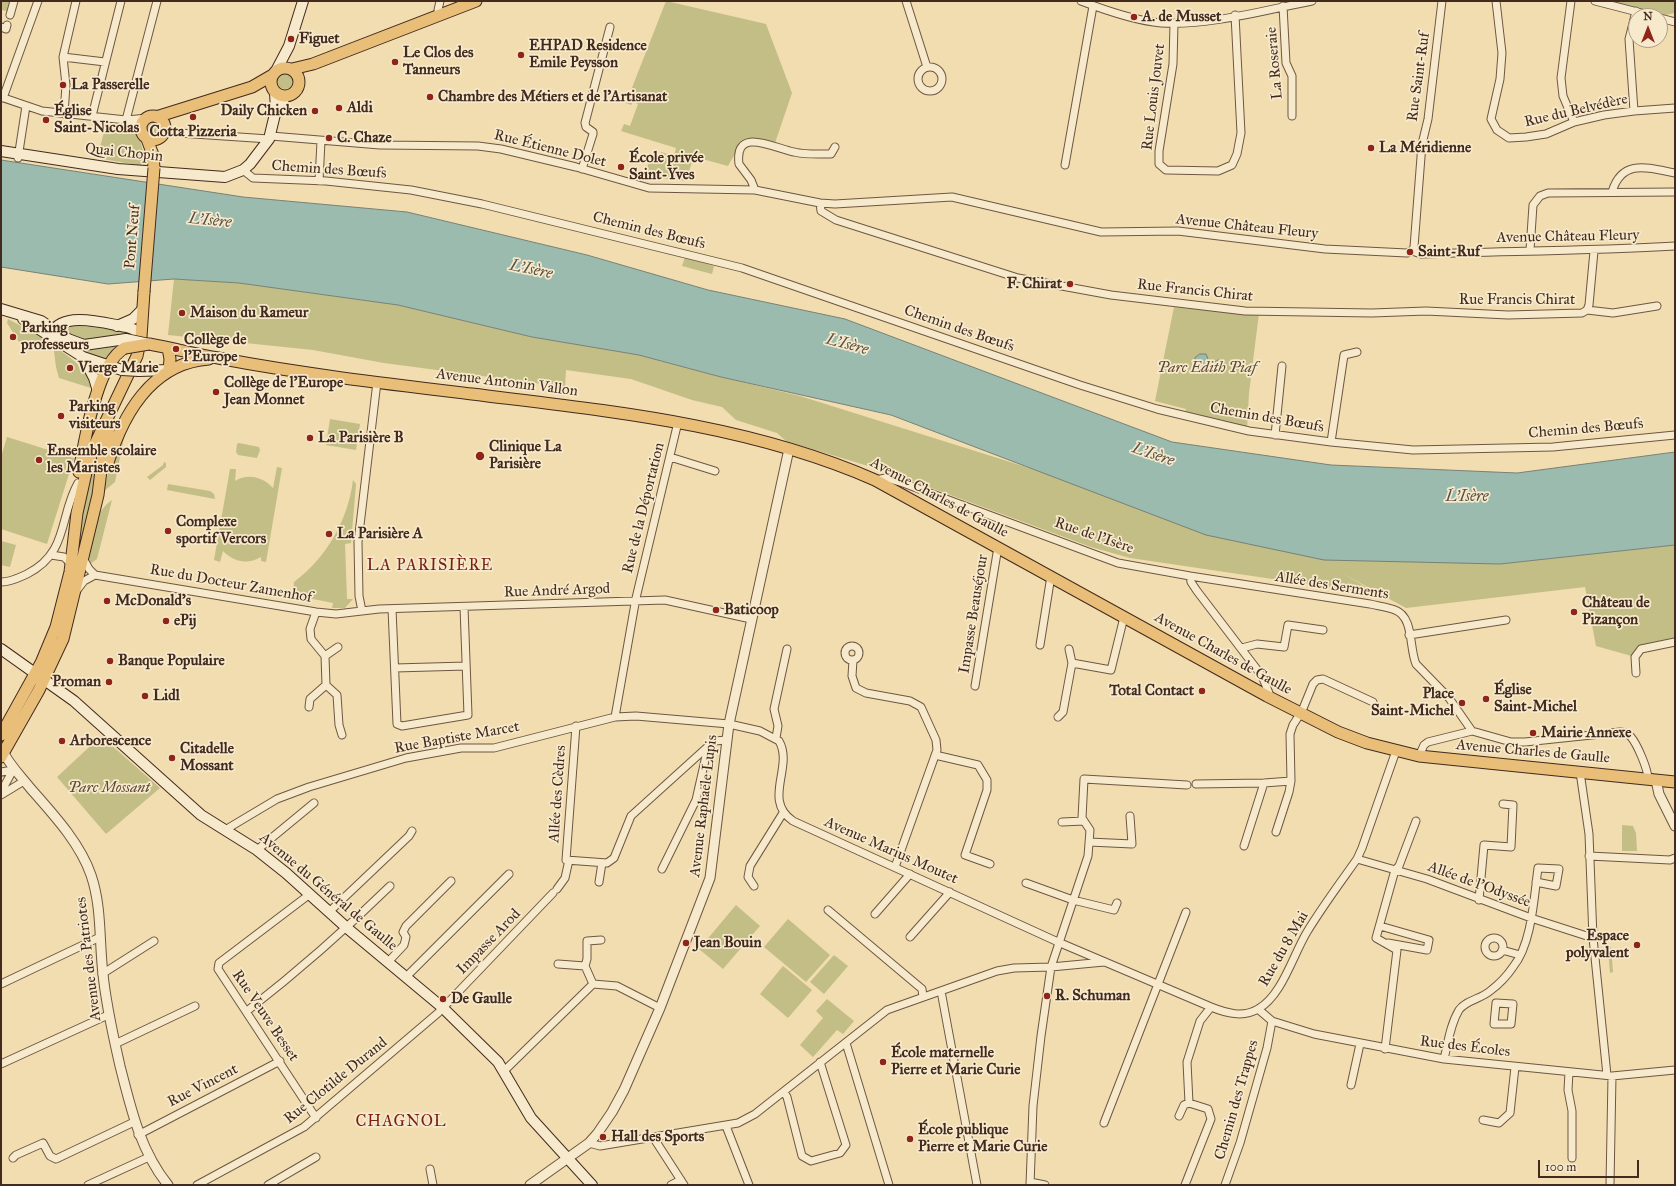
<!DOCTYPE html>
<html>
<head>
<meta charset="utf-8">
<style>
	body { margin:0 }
	#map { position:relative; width:1676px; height:1186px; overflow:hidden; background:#f1ddb0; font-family:"IM FELL Great Primer",serif }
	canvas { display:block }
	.frame { position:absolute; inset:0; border:2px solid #432a1e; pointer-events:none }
	.north { position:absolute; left:1628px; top:8px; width:40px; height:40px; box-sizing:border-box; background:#f6e9cc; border:1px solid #ae9d86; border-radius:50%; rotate:0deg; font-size:11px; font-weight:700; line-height:16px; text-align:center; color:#432a1e }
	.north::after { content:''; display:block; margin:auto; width:14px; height:18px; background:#8f2418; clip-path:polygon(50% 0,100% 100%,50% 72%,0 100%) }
	.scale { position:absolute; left:1538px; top:1160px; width:101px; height:18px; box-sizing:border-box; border:2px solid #432a1e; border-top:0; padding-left:5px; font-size:12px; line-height:14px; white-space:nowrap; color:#432a1e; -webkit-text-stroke:3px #f6e9cc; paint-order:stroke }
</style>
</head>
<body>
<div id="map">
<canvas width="1676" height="1186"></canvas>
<div class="frame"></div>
<div class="north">N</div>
<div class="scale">100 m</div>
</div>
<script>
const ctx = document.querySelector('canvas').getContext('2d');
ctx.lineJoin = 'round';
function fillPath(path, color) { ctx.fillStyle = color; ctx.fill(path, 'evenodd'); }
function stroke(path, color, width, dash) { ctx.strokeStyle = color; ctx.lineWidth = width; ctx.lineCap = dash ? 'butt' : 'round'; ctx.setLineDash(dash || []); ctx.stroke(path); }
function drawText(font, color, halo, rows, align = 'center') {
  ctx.font = font + ' "IM FELL Great Primer",serif'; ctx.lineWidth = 3.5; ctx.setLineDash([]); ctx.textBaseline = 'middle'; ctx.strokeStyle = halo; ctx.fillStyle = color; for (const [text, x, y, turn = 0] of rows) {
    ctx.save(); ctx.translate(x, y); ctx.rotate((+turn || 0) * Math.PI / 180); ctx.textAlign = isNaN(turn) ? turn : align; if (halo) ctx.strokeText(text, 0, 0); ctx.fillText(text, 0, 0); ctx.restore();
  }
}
fillPath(new Path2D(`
	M1 1H10L7 11 1 10Z
	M666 1 766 24 792 93 775 143C745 134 743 141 728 166L706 160 692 162 686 181 651 177V173L646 172 649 161 652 162 654 156 659 158 661 152 674 156 676 148 621 131 624 124 630 126 638 104 633 102 631 105 626 103Z
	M1612 1H1675V13L1665 15Z
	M277 81a8 8 0 1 1 16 0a8 8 0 1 1-16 0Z
	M147 128a6 6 0 1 1 12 0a6 6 0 1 1-12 0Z
	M106 125 134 130 138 133 147 165 143 166 97 158Z
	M685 257 714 266 712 274 682 266Z
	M174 279 239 283 398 305 532 337 639 355 721 377 800 396 1316 558 1500 564 1675 545V642L1641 649 1635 657 1596 646 1585 587 1406 608 1340 572 1373 591H1354L1130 558 1091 547 891 473 786 441 777 433 736 420 722 407 692 400 631 379 566 370 565 387 384 363 313 350 168 335Z
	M1174 307 1234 313H1259L1249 393 1247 429 1185 414 1186 409 1155 401Z
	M8 319 45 339 42 347 37 350 19 342 7 323Z
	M72 325 128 331 134 336C113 339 87 347 68 333V329Z
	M128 342 115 349 104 362 66 343Z
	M54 351H61C76 362 87 369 91 388L59 378 56 367Z
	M128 418 115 482 103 492 111 462Z
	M330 419 360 424 356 450 326 445Z
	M103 430 97 476 74 572 83 502Z
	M7 437 74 458 47 544 1 529V457Z
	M239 443 259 447 260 450 257 458 238 455 236 452 237 444Z
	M164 462 166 463V467L150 480 147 477 163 465Z
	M277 467 282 468 266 562 261 561V557C247 565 234 562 223 551L220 562 214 560 230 469H236L235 481C248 473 263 477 273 488Z
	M353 480 356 484 351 543 345 544 347 599H353L345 608H332L333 603 293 595 294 582C326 558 348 521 353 480Z
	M168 484 210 491 214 494 215 499 167 490Z
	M112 500 97 559 90 564C87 543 94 512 112 500Z
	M1 541 16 545 10 567 1 565Z
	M101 736 160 788 106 834 57 777Z
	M1622 825 1633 826 1636 833 1637 851H1622Z
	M736 905 760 926 723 969 699 949Z
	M788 919 830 955 806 982 764 947Z
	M1611 947 1613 972 1610 973 1608 948Z
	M834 955 848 966 824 994 810 982Z
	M783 966 812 990 788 1018 760 994Z
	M827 999 854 1021 843 1034 837 1030 813 1057 800 1045 823 1018 816 1011Z`), '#c2be86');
const water = new Path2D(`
	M1 160 243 197 407 212 587 255 708 290 845 319 1172 442 1331 465 1517 473 1675 452V545L1500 564 1324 560 1206 535 891 415 721 377 639 355 532 337 398 305 239 283 174 279 108 284 1 267Z
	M1200 354H1206L1208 359 1207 364H1212L1218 360H1223L1221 365 1205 372 1199 369 1195 358Z`);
fillPath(water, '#9bbbaf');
stroke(water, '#788175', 1);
const minor = new Path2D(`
	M440 1 438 10 440 15
	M906 1 927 67
	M1081 1C1102 9 1138 21 1161 23 1208 26 1265 10 1312 1
	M1496 1 1502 53 1500 79 1491 119 1497 130 1509 138 1526 137 1546 134 1574 122 1604 115 1634 111 1675 108
	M1571 1 1561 78 1563 96 1574 122
	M1595 1 1653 16
	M1283 6 1286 63 1292 76V116
	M10 15 14 1
	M1660 18 1675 22
	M1174 23 1173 64 1159 151V164L1166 170 1218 171 1232 165 1237 154 1241 133 1235 15
	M1 27 6 29 7 25
	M63 57 105 62
	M918 79a12 12 0 1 1 24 0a12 12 0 1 1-24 0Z
	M1 97 42 111 126 120 141 127
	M3 98 38 1
	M1634 111 1629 39 1636 11
	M64 114 66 85 63 57 76 1
	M92 116 121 1
	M126 120 157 1
	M127 120 147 118
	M164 132 269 139
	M271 136 380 145 478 146 501 149 576 167 649 188 755 190 820 203 835 204 952 197 1101 232 1178 231 1325 249 1407 253 1412 251 1421 254C1506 251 1590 251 1675 246
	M18 158 26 106
	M1065 165 1093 6
	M582 169 593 134V132L586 127 585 123 610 27
	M243 170 253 178 326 181 411 190 482 204 742 268 1080 385 1157 409 1249 431 1331 442 1413 450 1553 447 1675 435
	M319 181 321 141
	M755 190 751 180 739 164C734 125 776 149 794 152 806 155 819 154 831 154L835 147
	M1612 192C1622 158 1649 168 1675 173
	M820 203 821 211 836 220 1018 278 1111 295 1245 311 1372 313 1426 311 1508 315 1582 313 1587 310
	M1530 250 1533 205 1540 196 1548 193 1675 192
	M1412 251 1414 247 1422 144 1428 119 1442 1
	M1587 310 1613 313 1657 306
	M1587 310 1589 305 1594 251
	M1275 435 1282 366
	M1331 442 1344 355 1357 352
	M670 457 715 471
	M875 480 886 478 903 483 1118 563 1190 576 1191 582 1197 591 1262 676 1269 693 1267 696
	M51 555 64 557 71 564
	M83 558 89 569 95 575 316 612 336 614 379 609 665 600 751 619
	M1190 576 1370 604C1378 606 1387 607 1395 610 1414 617 1409 648 1416 664L1449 698 1472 731
	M1 582C11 582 18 578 27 574 69 553 59 516 78 483
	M77 590 84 581 95 575
	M392 609 397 724 402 726 468 715 464 607
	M362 611 359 596 358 542 377 382
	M316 612 310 629 311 639 325 656 326 685 337 695 339 725 342 735
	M1409 635 1506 620
	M1040 645 1051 576
	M845 653a7 7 0 1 1 14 0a7 7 0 1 1-14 0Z
	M1242 648 1257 644 1284 647 1288 625 1323 630
	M325 656 338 647
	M853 660 852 676 856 688 866 693 910 701 921 707 936 740 937 750 895 867
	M1072 663 1111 670 1124 617
	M395 668 466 666
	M1636 673 1635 657 1641 649 1675 642
	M975 686 998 547
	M309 707 310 699 326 685
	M615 717 636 598 678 422
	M1058 717 1063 712 1072 663 1069 649
	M576 726 566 860 607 863 614 858 631 816 714 741 727 740
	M776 738 778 726 774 709 787 649
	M935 755 978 765 987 780V790L965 855 990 864
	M1419 756 1424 745 1428 742 1472 731 1511 742H1525L1620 732C1624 732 1628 733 1631 737 1637 744 1648 769 1648 779
	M1 772 13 770
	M1580 772 1589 834 1593 938 1607 1075
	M1196 784 1264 783 1291 781 1290 734 1293 725 1302 711 1313 684 1317 680 1323 679 1373 702
	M1 792 13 770
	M1 795 24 781
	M1062 822 1084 821
	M225 830 277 799 309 787 406 758 461 748H494L615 717 636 716 729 724 760 731 779 741C794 767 762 800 793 821L1058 942 1211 1007C1226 1013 1243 1018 1258 1009 1282 996 1293 955 1307 932 1322 907 1340 883 1357 859L1362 848 1396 751
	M1276 832 1289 792 1291 781
	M1089 842 1132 844 1130 816
	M1244 846 1264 783
	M257 850 314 803
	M1589 856 1670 860 1675 858
	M1357 859 1427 879 1531 918 1593 938
	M662 869 696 800 708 747
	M599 882 602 863
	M1026 883 1073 900 1114 910 1117 903
	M754 886 748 877 750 866 783 813
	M557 889 565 878 569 860
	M310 894 219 963 218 969 316 1118
	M1479 900 1484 845 1511 847 1513 805 1503 804
	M828 910 922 989 923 997
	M329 912 409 836 412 831
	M875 914 910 874
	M1380 926 1429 940 1427 950 1388 943
	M910 937 950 892
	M1485 947a9 9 0 1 1 18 0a9 9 0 1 1-18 0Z
	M1502 950 1520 955
	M388 962 404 945 406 937 403 932 406 926 451 881
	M558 964 585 966
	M102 974 154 941
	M406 977 509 874
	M1 984 100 937
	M593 984 617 986 660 1008
	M593 984 585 966 587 959V941L601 940
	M941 991 977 1185
	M1496 1003 1513 1004 1511 1024H1494Z
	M1258 1009 1272 1021 1314 1034 1444 1059 1612 1076 1675 1070
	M247 1011C297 972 344 931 390 886
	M846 1043 889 1185
	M115 1044 195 1006
	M1385 1049 1397 950 1376 938 1395 870 1399 866 1416 821
	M1444 1059C1448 1043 1450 1025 1459 1010 1466 1000 1481 999 1490 991 1498 985 1507 976 1513 967 1532 944 1534 897 1538 868L1559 869 1556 886 1536 882
	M1 1064 108 1015
	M504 1071 593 984
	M1569 1072 1568 1090 1572 1111V1158
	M1351 1085 1360 1044
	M784 1092 787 1097 802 1156 811 1161 840 1153 846 1145 820 1062
	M1179 1116 1184 1105 1189 1103
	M1483 1120 1499 1123 1510 1113 1515 1067
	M1104 1123 1186 912
	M726 1126 749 1185
	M138 1135 280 1061
	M653 1137 684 1185
	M589 1143 600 1146 738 1123 755 1114 887 1010 997 971 1014 968 1051 967 1104 962
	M13 1158 16 1155 43 1143 50 1156 56 1159 134 1122
	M430 1169 433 1185
	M1030 1182 1045 1185
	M88 1185 149 1157
	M197 1185 304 1127 438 1013 553 893
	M268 1185 316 1157
	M671 1185 681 1180
	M1030 1185 1033 1106 1041 1036 1051 967 1088 856 1090 830 1082 818 1084 779 1187 785
	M1185 1185 1211 1119 1208 1109 1189 1103 1187 1062 1200 1021 1211 1007
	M1225 1185 1240 1143 1267 1048 1272 1021
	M1610 1185 1612 1076`);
const tertiary = new Path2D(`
	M1 748C9 765 20 775 31 789 53 814 80 843 91 875 102 907 99 941 103 974 106 1005 113 1035 120 1066 131 1109 140 1150 168 1185
	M1656 780 1659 794 1675 826
	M530 1185 589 1143 597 1134 612 1112 624 1090 660 1008 710 878 729 724 789 449`);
const secondary = new Path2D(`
	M277 69 289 46 303 1
	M276 110 286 96
	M1 151 118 169 225 177 243 170 250 164 269 139 276 110 275 92
	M1 309 41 321 68 339 84 345 126 339
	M23 319 83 357 122 370
	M117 326 133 319 143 309
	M52 333C63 310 107 324 127 327L133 329 141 337
	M83 357 94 378 98 391
	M139 371 169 370
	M1 649 74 701 201 815 257 850 286 873 347 928 443 1008 498 1062 531 1118 592 1185`);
const primary = new Path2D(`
	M271 82a14 14 0 1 1 28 0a14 14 0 1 1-28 0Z
	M292 69 313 64 476 1
	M141 128a12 12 0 1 1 24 0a12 12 0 1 1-24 0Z
	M156 117 252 87 271 76
	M147 139 153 155 154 168
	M149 344C172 348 195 354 218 358 302 374 388 384 472 394 608 411 748 424 875 480L1267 696 1338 732 1367 743 1419 756 1675 782
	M168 348 170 359 169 370
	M107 466C122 416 151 363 209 359
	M79 472C84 443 97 362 125 348
	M1 735 41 663 56 627 70 572 77 513 87 468 95 444 137 356 141 337 144 292
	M1 757 39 690 63 639 98 495 104 446 110 424`);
stroke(minor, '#6e5742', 9);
stroke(tertiary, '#6e5742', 11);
stroke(secondary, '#432a1e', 12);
stroke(primary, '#432a1e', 13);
stroke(minor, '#f6e9cc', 7);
stroke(tertiary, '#f6e9cc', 9);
stroke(secondary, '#f6e9cc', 10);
stroke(primary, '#e8be78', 11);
const secondaryBridge = new Path2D(`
	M126 339 149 344
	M122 370 139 371`);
const primaryBridge = new Path2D(`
	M144 292 154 168
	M125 348 149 344`);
stroke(secondaryBridge, '#432a1e', 12, []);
stroke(primaryBridge, '#432a1e', 13, []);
stroke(secondaryBridge, '#f6e9cc', 10);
stroke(primaryBridge, '#e8be78', 11);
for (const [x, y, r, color] of [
	[1134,17,4,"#8f2418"],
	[291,39,4,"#8f2418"],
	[521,55,4,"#8f2418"],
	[395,62,4,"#8f2418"],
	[63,85,4,"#8f2418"],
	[430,97,4,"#8f2418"],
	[339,108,4,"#8f2418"],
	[315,111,4,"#8f2418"],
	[193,117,4,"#8f2418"],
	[46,120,4,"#8f2418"],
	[329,138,4,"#8f2418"],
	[1371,148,4,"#8f2418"],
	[621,167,4,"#8f2418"],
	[1410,252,4,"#8f2418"],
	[1070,284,4,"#8f2418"],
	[182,313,4,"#8f2418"],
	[13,337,4,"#8f2418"],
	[176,349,4,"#8f2418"],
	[70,368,4,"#8f2418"],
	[216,392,4,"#8f2418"],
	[61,416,4,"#8f2418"],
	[310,438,4,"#8f2418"],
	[480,456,5,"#8f2418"],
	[39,460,4,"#8f2418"],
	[168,531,4,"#8f2418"],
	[329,534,4,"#8f2418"],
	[107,601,4,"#8f2418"],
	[716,610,4,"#8f2418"],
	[1574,612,4,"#8f2418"],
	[166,621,4,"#8f2418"],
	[110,661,4,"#8f2418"],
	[109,682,4,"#8f2418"],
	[1202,691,4,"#8f2418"],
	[145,696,4,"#8f2418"],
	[1486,699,4,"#8f2418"],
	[1462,703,4,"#8f2418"],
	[1533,733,4,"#8f2418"],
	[62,741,4,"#8f2418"],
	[172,758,4,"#8f2418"],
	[686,943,4,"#8f2418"],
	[1637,945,4,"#8f2418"],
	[1047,996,4,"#8f2418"],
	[443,999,4,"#8f2418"],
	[883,1062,4,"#8f2418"],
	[603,1137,4,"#8f2418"],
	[910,1139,4,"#8f2418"]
]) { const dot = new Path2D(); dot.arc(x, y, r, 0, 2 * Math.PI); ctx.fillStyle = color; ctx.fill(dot); stroke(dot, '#f6e9cc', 1.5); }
drawText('bold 15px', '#432a1e', '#f6e9cc', [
	["A. de Musset",1142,17],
	["Figuet",299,39],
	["EHPAD Residence",529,46],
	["Emile Peysson",529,63],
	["Le Clos des",403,53],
	["Tanneurs",403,70],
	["La Passerelle",71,85],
	["Chambre des Métiers et de l'Artisanat",438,97],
	["Aldi",347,108],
	["Église",54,111],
	["Saint-Nicolas",54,128],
	["Daily Chicken",307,111,"right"],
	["Cotta Pizzeria",193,132,"center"],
	["C. Chaze",337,138],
	["La Méridienne",1379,148],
	["École privée",629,158],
	["Saint-Yves",629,175],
	["Saint-Ruf",1418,252],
	["F. Chirat",1062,284,"right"],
	["Maison du Rameur",190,313],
	["Parking",21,328],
	["professeurs",21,345],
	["Collège de",184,340],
	["l'Europe",184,357],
	["Vierge Marie",78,368],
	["Collège de l'Europe",224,383],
	["Jean Monnet",224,400],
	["Parking",69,407],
	["visiteurs",69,424],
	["La Parisière B",318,438],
	["Clinique La",489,447],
	["Parisière",489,464],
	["Ensemble scolaire",47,451],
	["les Maristes",47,468],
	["Complexe",176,522],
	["sportif Vercors",176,539],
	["La Parisière A",337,534],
	["McDonald's",115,601],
	["Château de",1582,603],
	["Pizançon",1582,620],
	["Baticoop",724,610],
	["ePij",174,621],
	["Banque Populaire",118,661],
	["Proman",101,682,"right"],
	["Église",1494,690],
	["Saint-Michel",1494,707],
	["Total Contact",1194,691,"right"],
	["Place",1454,694,"right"],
	["Saint-Michel",1454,711,"right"],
	["Lidl",153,696],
	["Mairie Annexe",1541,733],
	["Arborescence",70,741],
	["Citadelle",180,749],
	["Mossant",180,766],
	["Espace",1629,936,"right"],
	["polyvalent",1629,953,"right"],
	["Jean Bouin",694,943],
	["R. Schuman",1055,996],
	["De Gaulle",451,999],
	["École maternelle",891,1053],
	["Pierre et Marie Curie",891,1070],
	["École publique",918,1130],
	["Pierre et Marie Curie",918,1147],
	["Hall des Sports",611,1137]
], 'left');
drawText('15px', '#432a1e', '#f6e9cc', [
	["La Roseraie",1275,63,-95],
	["Rue Saint-Ruf",1419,77,-82],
	["Rue Louis Jouvet",1154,97,-83],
	["Rue du Belvédère",1576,111,-13],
	["Rue Étienne Dolet",550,149,14],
	["Quai Chopin",124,153,6],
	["Chemin des Bœufs",329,170,4],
	["Avenue Château Fleury",1247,227,6],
	["Chemin des Bœufs",649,231,14],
	["Pont Neuf",133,237,-85],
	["Avenue Château Fleury",1568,237,-1],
	["Rue Francis Chirat",1195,291,6],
	["Rue Francis Chirat",1517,300],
	["Chemin des Bœufs",959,329,19],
	["Avenue Antonin Vallon",507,383,7],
	["Chemin des Bœufs",1267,418,10],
	["Chemin des Bœufs",1586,429,-5],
	["Avenue Charles de Gaulle",939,498,28],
	["Rue de la Déportation",644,508,-76],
	["Rue de l'Isère",1094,536,19],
	["Rue du Docteur Zamenhof",231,584,10],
	["Allée des Serments",1332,586,9],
	["Rue André Argod",557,591,-2],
	["Impasse Beauséjour",974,614,-81],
	["Avenue Charles de Gaulle",1223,654,29],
	["Rue Baptiste Marcet",457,738,-10],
	["Avenue Charles de Gaulle",1533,752,5],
	["Allée des Cèdres",558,794,-86],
	["Avenue Raphaële Lupis",704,806,-83],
	["Avenue Marius Moutet",891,851,24],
	["Allée de l'Odyssée",1479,885,20],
	["Avenue du Général de Gaulle",328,892,40],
	["Impasse Arod",489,942,-46],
	["Rue du 8 Mai",1284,949,-60],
	["Avenue des Patriotes",89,959,-97],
	["Rue Veuve Besset",265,1016,56],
	["Rue des Écoles",1465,1047,7],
	["Rue Clotilde Durand",336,1081,-39],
	["Rue Vincent",203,1086,-27],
	["Chemin des Trappes",1237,1100,-74]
]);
drawText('italic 15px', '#5c4833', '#f6e9cc', [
	["Parc Edith Piaf",1207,368],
	["Parc Mossant",109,788]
]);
drawText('italic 16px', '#594e42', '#f6e9cc', [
	["L'Isère",210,221,6],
	["L'Isère",531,270,12],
	["L'Isère",847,345,15],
	["L'Isère",1153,455,19],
	["L'Isère",1467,497]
]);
ctx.letterSpacing = '1px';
drawText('16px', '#7a1f14', '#f6e9cc', [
	["LA PARISIÈRE",430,566],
	["CHAGNOL",401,1122]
]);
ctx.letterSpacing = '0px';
</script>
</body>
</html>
